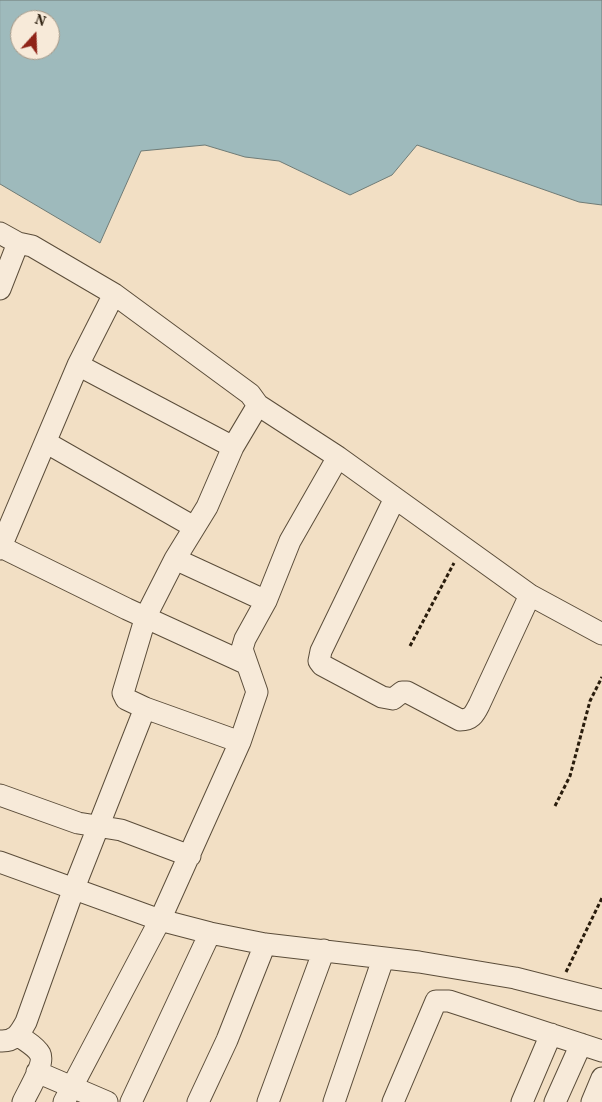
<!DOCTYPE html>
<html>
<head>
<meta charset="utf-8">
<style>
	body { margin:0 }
	#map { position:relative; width:602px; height:1102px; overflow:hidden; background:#f2dfc4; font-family:Vollkorn,serif }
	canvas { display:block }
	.north { position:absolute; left:10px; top:10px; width:50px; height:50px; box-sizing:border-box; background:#f7ead9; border:1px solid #a59887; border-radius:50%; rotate:20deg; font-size:14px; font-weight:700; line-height:20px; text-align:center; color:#291c0c }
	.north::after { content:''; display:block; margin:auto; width:18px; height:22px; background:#8f2418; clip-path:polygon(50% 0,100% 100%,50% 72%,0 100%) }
</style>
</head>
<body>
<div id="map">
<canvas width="602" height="1102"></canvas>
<div class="north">N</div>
</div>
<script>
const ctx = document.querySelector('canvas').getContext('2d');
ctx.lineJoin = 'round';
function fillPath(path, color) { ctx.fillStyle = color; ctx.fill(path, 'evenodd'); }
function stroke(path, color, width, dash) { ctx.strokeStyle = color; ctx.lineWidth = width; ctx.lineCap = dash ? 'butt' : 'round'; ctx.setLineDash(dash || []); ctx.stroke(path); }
const water = new Path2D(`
	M0 0H602V205L579 202 417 145 392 175 350 195 279 161 245 157 205 145 141 151 100 243 0 184ZM20 20H50V50H20Z`);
fillPath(water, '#9ebabc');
stroke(water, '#6f7b76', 1);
const minor = new Path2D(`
	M0 233 18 243 32 246 114 294 250 394 258 405 338 457 530 595 602 634
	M0 289 18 243
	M78 365 233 447
	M47 443 194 527
	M395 498 321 651 319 661 322 665 382 697 393 699 402 692H407L460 720C471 720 474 715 479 705L530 595
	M1 547 127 609 245 663
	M0 549 78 365 114 294
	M175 559 266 601
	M145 708 240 742
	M0 795 78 823 121 830 190 856
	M0 862 160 920 210 933 265 944 419 962 515 978 602 1000
	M18 1035C25 1041 36 1046 40 1054 45 1064 28 1091 23 1102
	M0 1041C15 1042 20 1033 26 1022L74 888 145 708 126 699 123 693 146 616 175 559 207 507 233 447 258 405
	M37 1072 107 1102
	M64 1102 160 920 240 742 257 692 242 649 245 639 266 601 290 541 338 457
	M131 1102 210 933
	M198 1102 227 1040 265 944
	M268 1102 324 950
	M334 1102 383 959
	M393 1102 436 1001H449L602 1051
	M522 1102 551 1034
	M555 1102 581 1044
	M592 1102 602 1078`);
stroke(minor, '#5b4d3a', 23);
stroke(new Path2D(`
	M410 646 454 563
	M555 806 570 776 590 701 602 677
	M566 972 602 898`), '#291c0c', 3, [4, 2.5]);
stroke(minor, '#f7ead9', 21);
</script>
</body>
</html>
